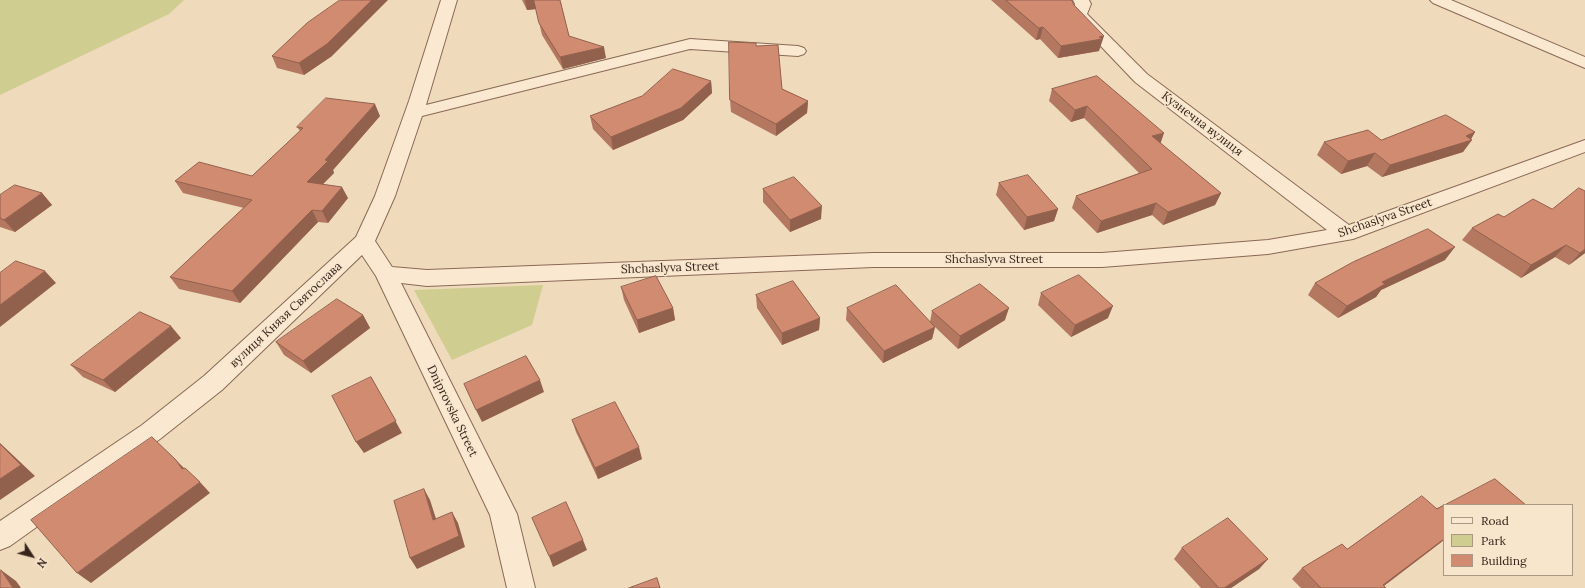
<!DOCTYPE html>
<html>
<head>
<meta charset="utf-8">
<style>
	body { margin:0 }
	#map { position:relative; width:1585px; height:588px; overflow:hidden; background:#f0dabc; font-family:Lora,serif }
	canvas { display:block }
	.legend { position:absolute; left:1443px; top:504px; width:130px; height:72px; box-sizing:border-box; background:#f7e5cc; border:1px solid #aa9885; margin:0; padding:5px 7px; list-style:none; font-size:12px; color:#37241b }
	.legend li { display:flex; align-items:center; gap:8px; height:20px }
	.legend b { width:20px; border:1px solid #aa9885 }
	.north { position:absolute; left:12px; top:536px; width:40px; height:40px; -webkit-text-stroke:3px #f7e5cc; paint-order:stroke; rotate:126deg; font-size:11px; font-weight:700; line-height:16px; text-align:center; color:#37241b }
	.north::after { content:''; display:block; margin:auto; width:14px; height:18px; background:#37241b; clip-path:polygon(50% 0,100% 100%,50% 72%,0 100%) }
</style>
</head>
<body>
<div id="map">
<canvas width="1585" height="588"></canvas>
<ul class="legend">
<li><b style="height:5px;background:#fbe8d0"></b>Road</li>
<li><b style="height:11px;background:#cfcd90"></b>Park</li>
<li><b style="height:11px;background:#d18b70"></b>Building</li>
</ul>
<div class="north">N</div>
</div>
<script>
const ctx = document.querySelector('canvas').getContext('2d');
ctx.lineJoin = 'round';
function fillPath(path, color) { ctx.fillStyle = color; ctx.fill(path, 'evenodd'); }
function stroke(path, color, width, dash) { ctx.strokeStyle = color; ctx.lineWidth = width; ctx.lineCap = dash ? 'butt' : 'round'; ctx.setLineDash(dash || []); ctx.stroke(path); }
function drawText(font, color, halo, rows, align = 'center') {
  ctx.font = font + ' Lora,serif'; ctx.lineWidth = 3; ctx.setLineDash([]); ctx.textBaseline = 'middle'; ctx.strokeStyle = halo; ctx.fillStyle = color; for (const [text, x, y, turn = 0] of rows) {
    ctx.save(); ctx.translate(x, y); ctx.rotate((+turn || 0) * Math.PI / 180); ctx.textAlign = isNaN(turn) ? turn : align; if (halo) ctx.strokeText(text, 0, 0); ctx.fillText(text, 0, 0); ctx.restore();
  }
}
fillPath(new Path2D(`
	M0 0H184L169 14 0 95Z
	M543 285 532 325 452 360 414 290Z`), '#cfcd90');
const minor = new Path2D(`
	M441 0H457L426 105 690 39 798 46 804 48 806 51 804 54 798 56 690 49 422 116 395 196 375 241 392 267 427 270 873 253H1102L1268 240 1327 230 1135 82 1074 18 1071 15 1075 4 1073 0H1089L1091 4 1087 14 1147 74 1349 225 1585 140V152L1353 239 1268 254 1102 267H873L427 286 401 283 517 514 535 588H507L490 515 376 276 362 255 222 390 160 439 10 546 0 550V521L142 425 204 376 356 237 375 196 409 101Z
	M1430 0H1451L1585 57V68L1433 3Z`);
stroke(minor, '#896955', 2);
fillPath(minor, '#fbe8d0');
fillPath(new Path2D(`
	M522 0H560L569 36 606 58 563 69 542 35 536 9 527 10Z
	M991 0H1071L1073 4 1100 48H1099V51L1058 58 1040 39 1036 40Z
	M756 46 782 89 808 101 807 113 776 136 731 112 730 100Z
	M272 56H332L304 75 277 68Z
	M1097 76 1160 143 1221 193 1215 205 1163 225 1152 215 1097 233 1072 208 1076 196 1139 173 1084 118 1071 122 1049 101 1052 89Z
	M711 81 712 93 683 120 613 150 593 129 590 116Z
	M380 116 333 170 334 173 323 184 348 198 328 223 318 222 240 303 179 289 170 277 244 208 183 193 175 181 252 176 300 131 297 127Z
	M1475 132 1463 152 1382 177 1367 166 1341 174 1317 155 1324 142 1381 140Z
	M999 183 1058 209 1054 221 1024 230 996 195Z
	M763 189 821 219 790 232 763 202Z
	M42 193 52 205 15 232 0 227V195Z
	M1504 217 1585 253 1569 265 1555 257 1521 278 1462 240 1472 228Z
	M1445 260 1381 290 1376 297 1338 318 1308 295 1315 283Z
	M621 287 673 308 675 320 639 333 624 300Z
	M1041 293 1108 318 1071 337 1038 305Z
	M756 295 820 318 819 330 782 345 757 308Z
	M847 308 930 322 932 311 1005 320 958 349 935 327 932 339 883 363 846 320Z
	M363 315 370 328 311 373 284 355 276 342Z
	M181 338 115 392 83 377 71 365Z
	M572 420 642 459 598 479 576 432Z
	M1444 505V540L1384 586 1386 588H1301L1292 579 1302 568 1347 549Z
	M1182 548 1268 559 1259 569 1231 588H1201L1174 559Z`), '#b47860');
fillPath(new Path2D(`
	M372 0H388L332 56 304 75 299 63Z
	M525 0H534L536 9 527 10Z
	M1043 27 1040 39 1036 40 1039 28Z
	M1104 36 1099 51 1058 58 1061 46Z
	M604 47 606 58 563 69 560 57Z
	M711 81 712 93 683 120 613 150 611 137Z
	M808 101 807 113 776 136V124Z
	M375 104 380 116 333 170 334 173 313 194 307 182 325 160Z
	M1087 106 1084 118 1071 122 1075 110Z
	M1475 132 1470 141 1472 140 1463 152 1382 177 1390 165Z
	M1164 133 1160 145 1152 136Z
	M1375 153 1367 166 1341 174 1348 161Z
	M342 187 348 198 328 223 322 211Z
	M42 193 52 205 15 232 4 220Z
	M1221 193 1215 205 1163 225 1168 212Z
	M1156 203 1152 215 1097 233 1101 221Z
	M822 206 821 219 790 232V220Z
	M1058 209 1054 221 1024 230 1027 217Z
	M312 210 318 222 240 303 232 291Z
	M1566 245 1555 257 1521 278 1531 265Z
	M1455 247 1445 260 1381 290 1376 297 1338 318 1347 306 1382 282Z
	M1585 249V253L1569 265 1580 253Z
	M45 271 56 283 0 327V305Z
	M1113 306 1108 318 1071 337 1075 325Z
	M673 308 675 320 639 333 637 320Z
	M1009 308 1005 320 958 349 960 336Z
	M363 315 370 328 311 373 303 361Z
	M820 318 819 330 782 345V333Z
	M171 326 181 338 115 392 103 380Z
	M935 327 932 339 883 363 884 351Z
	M371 377 402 433 364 453 356 442Z
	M540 380 544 392 482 422 476 410Z
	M0 443 35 476 0 500Z
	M639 447 642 459 598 479 595 468Z
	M176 460 187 471 182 469Z
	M200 482 210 493 91 583 77 573Z
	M424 489 430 500 440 531 433 520Z
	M452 512 458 523 465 547 417 569 410 558Z
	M1444 539V540L1381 588 1383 585Z
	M583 540 587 550 553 567 549 556Z
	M1268 559 1259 569 1231 588H1224Z
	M1 570 16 581 21 588H13Z`), '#92614e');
const building = new Path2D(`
	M340 0H372L327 44 299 63 272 56 307 23Z
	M534 0H560L569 36 604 47 560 57 539 23Z
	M1006 0H1071L1073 2V4L1104 36 1099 37 1102 39 1061 46 1043 27 1039 28Z
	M729 42 756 43V46L778 45 782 89 808 101 776 124 730 100Z
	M673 69 711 81 681 108 611 137 590 116 642 96Z
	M1097 76 1164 133 1152 136 1221 193 1168 212 1156 203 1101 221 1076 196 1152 169 1087 106 1075 110 1052 89Z
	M326 98 375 104 325 160 328 161 307 182 342 187 322 211 312 210 232 291 170 277 252 200 175 181 199 162 252 176 303 128 297 127Z
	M1446 115 1475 132 1466 136 1472 140 1390 165 1375 153 1348 161 1324 142 1368 130 1381 140Z
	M1028 175 1058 209 1027 217 999 183Z
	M794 177 822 206 790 220 763 189Z
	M15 185 42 193 4 220 0 218V195Z
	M1579 188 1585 191V249L1580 253 1566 245 1531 265 1472 228 1498 214 1504 217 1533 199 1552 209Z
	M1428 229 1455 247 1382 282 1385 284 1347 306 1315 283 1353 262Z
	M16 261 45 271 0 305V273Z
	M1079 275 1113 306 1075 325 1041 293Z
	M656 276 673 308 637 320 621 287Z
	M793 281 820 318 782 333 756 295Z
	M980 284 1009 308 960 336 932 311Z
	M896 285 935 327 884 351 847 308Z
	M337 299 363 315 303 361 276 342Z
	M140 312 171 326 103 380 71 365Z
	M526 356 540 380 476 410 464 384Z
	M371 377 396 421 356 442 332 396Z
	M615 402 639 447 595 468 572 420Z
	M152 437 176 460 182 469 185 468 200 482 77 573 31 520Z
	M0 444 21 465 0 479Z
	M1495 479 1526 505H1445Z
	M424 489 433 520 452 512 459 536 410 558 394 501Z
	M1422 496 1437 509 1444 505V539L1383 585 1386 588H1321L1302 568 1342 544 1347 549Z
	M566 502 583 540 549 556 532 518Z
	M1228 518 1268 559 1224 588H1219L1182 548Z
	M1 570 13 588H0V571Z
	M657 578 660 588H629Z`);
fillPath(building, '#d18b70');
stroke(building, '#92614e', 1);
drawText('12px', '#37241b', '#f7e5cc', [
	["Кузнечна вулиця",1202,124,37],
	["Shchaslyva Street",1385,218,-19],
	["Shchaslyva Street",994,260],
	["Shchaslyva Street",670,268,-2],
	["вулиця Князя Святослава",286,315,-43],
	["Dniprovska Street",452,411,64]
]);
</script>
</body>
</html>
